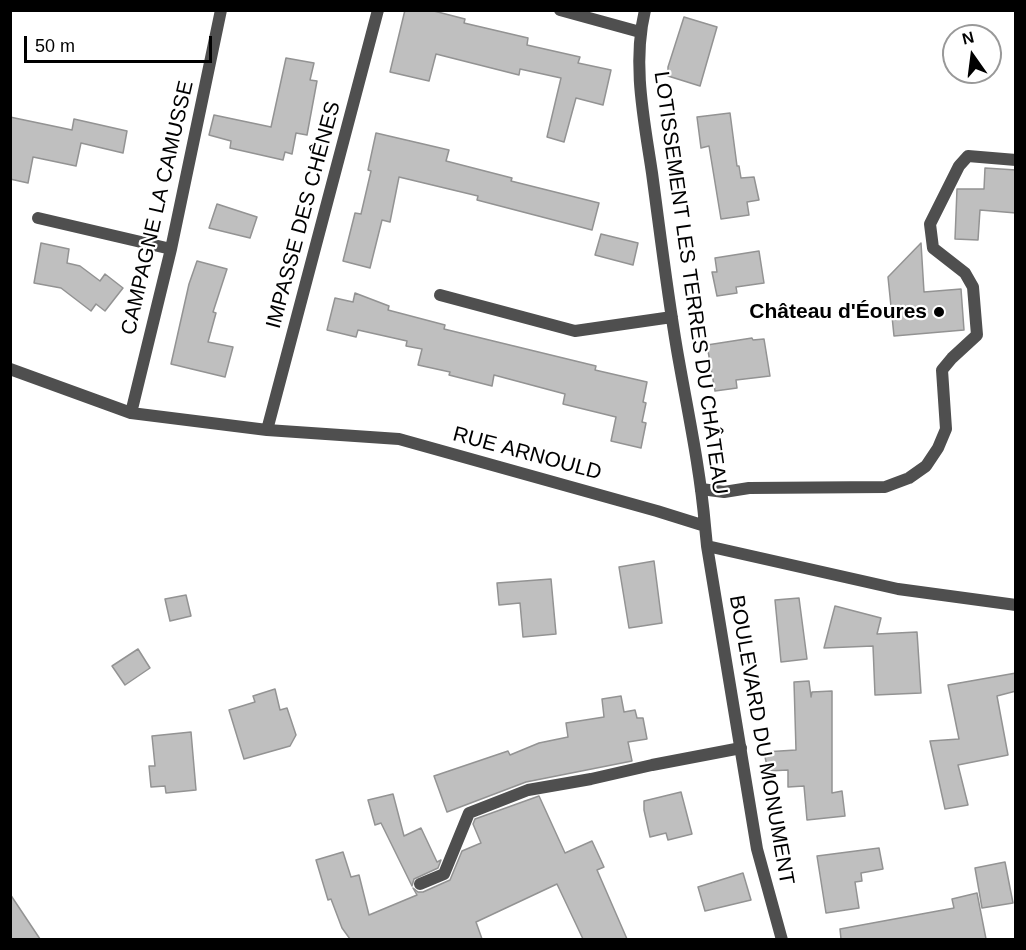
<!DOCTYPE html>
<html>
<head>
<meta charset="utf-8">
<style>
	body { margin:0 }
	#map { position:relative; width:1026px; height:950px; overflow:hidden; background:#fff; font-family:Helvetica,sans-serif }
	canvas { display:block }
	.frame { position:absolute; inset:0; border:12px solid #000; pointer-events:none }
	.north { position:absolute; left:942px; top:24px; width:60px; height:60px; box-sizing:border-box; background:#fff; border:2px solid #999; border-radius:50%; rotate:346deg; font-size:16px; font-weight:700; line-height:24px; text-align:center; color:#000 }
	.north::after { content:''; display:block; margin:auto; width:21px; height:27px; background:#000; clip-path:polygon(50% 0,100% 100%,50% 72%,0 100%) }
	.scale { position:absolute; left:24px; top:36px; width:188px; height:27px; box-sizing:border-box; border:3px solid #000; border-top:0; padding-left:8px; font-size:18px; line-height:21px; white-space:nowrap; color:#000; -webkit-text-stroke:4px #fff; paint-order:stroke }
</style>
</head>
<body>
<div id="map">
<canvas width="1026" height="950"></canvas>
<div class="frame"></div>
<div class="north">N</div>
<div class="scale">50 m</div>
</div>
<script>
const ctx = document.querySelector('canvas').getContext('2d');
ctx.lineJoin = 'round';
function fillPath(path, color) { ctx.fillStyle = color; ctx.fill(path, 'evenodd'); }
function stroke(path, color, width, dash) { ctx.strokeStyle = color; ctx.lineWidth = width; ctx.lineCap = dash ? 'butt' : 'round'; ctx.setLineDash(dash || []); ctx.stroke(path); }
function drawText(font, color, halo, rows, align = 'center') {
  ctx.font = font + ' Helvetica,sans-serif'; ctx.lineWidth = 4.5; ctx.setLineDash([]); ctx.textBaseline = 'middle'; ctx.strokeStyle = halo; ctx.fillStyle = color; for (const [text, x, y, turn = 0] of rows) {
    ctx.save(); ctx.translate(x, y); ctx.rotate((+turn || 0) * Math.PI / 180); ctx.textAlign = isNaN(turn) ? turn : align; if (halo) ctx.strokeText(text, 0, 0); ctx.fillText(text, 0, 0); ctx.restore();
  }
}
const building = new Path2D(`
	M405 10H430L465 19 464 23 528 38 527 45 580 57 578 63 611 70 603 105 576 98 564 142 547 137 561 78 520 69 519 75 436 54 429 81 390 72Z
	M684 17 717 27 700 86 668 76V67Z
	M286 58 314 63 310 80 317 81 307 135 296 133 292 154 285 152 283 160 230 148 231 141 209 135 214 115 271 127Z
	M730 113 737 166H739L741 178 754 177 759 200 747 202 749 215 721 219 709 146 701 148 697 117Z
	M10 117 72 130 74 119 127 131 123 153 81 143 76 166 33 157 28 183 10 179Z
	M376 133 449 150 446 161 512 178 511 181 599 203 592 230 477 200 478 196 399 177 390 222 382 220 370 268 343 261 355 213 361 214 371 171 368 170Z
	M985 168 1016 170V213L980 210 978 240 955 239 957 189H984Z
	M217 204 257 217 250 238 209 228Z
	M601 234 638 243 633 265 595 255Z
	M41 243 69 249 67 263 80 266 100 281 105 274 123 288 105 311 96 304 91 311 61 288 34 283Z
	M921 243 924 292 961 289 964 330 894 336 888 277Z
	M759 251 764 283 736 287 737 293 717 296 712 272H717L715 258Z
	M197 261 227 269 213 312 216 313 208 342 233 347 225 377 171 364 189 284Z
	M355 293 389 306 388 310 445 325 444 329 596 366 595 370 647 382 643 402 646 403 642 422 646 423 641 448 611 441 616 417 563 404 565 394 494 375 492 386 449 375 450 372 418 365 422 349 406 346 407 341 358 330 356 337 327 330 335 298 353 302Z
	M752 338 753 340 764 339 770 376 736 380 737 388 715 391 707 345Z
	M654 561 662 623 629 628 619 567Z
	M551 579 556 634 523 637 520 603 499 605 497 583Z
	M186 595 191 616 170 621 165 599Z
	M799 598 807 659 781 662 775 600Z
	M835 606 881 618 877 634 917 632 921 693 875 695 873 646 824 648Z
	M138 649 150 668 125 685 112 666Z
	M1016 673V691L997 696 1008 755 958 765 968 805 945 809 930 741 959 739 948 685Z
	M809 681 811 697 812 692 832 691V793L842 791 845 816 807 820 804 786 788 787V770L768 771 764 752 796 750 794 682Z
	M275 689 280 710 287 708 296 735 290 746 244 759 229 710 255 702 253 696Z
	M621 696 624 712 635 710 637 718H643L647 739 628 742 632 761 526 782 447 812 434 776 508 751 510 755 539 743 568 737 566 723 604 717 602 699Z
	M191 732 196 790 166 793 165 786 151 787 149 766H155L152 736Z
	M681 792 692 834 668 840 666 833 650 837 644 810V801Z
	M393 794 404 836 421 828 437 862 441 860 438 868 414 879 412 886 381 823 375 825 368 800Z
	M539 796 565 853 592 841 604 867 597 870 627 939H583L557 884 476 922 482 939H350L342 928 331 899 328 900 316 860 343 852 351 877 359 875 369 915 417 895 413 888 418 892H423L450 880 462 851 481 843 473 824 475 819Z
	M879 848 883 869 861 873 862 881 855 882 859 908 826 913 817 856Z
	M1005 862 1013 903 982 908 975 868Z
	M743 873 751 900 705 911 698 887Z
	M977 893 986 939H841L840 929 954 908 952 899Z
	M10 894 40 939H10Z`);
fillPath(building, '#bfbfbf');
stroke(building, '#939393', 1.5);
stroke(new Path2D(`
	M701 489 724 492 749 488 885 487 909 478 926 466 938 448 946 429 942 370 952 358 977 335 973 287 965 273 933 248 930 224 959 166 968 156 1016 160
	M420 884 444 874 469 813 528 790 591 779 652 765 741 748`), '#4f4f4f', 12);
stroke(new Path2D(`
	M560 10 640 32
	M645 10C632 64 644 119 652 173 660 232 667 291 677 350 687 408 700 467 705 526
	M38 218 171 249
	M440 295 575 331 672 317
	M10 369 131 413 267 430 399 439 657 511 705 526 707 546 898 589 1016 605
	M131 413 171 249 221 10
	M267 430 378 10
	M707 546 757 849 782 940`), '#4f4f4f', 12);
for (const [x, y, r, color] of [
	[939,312,6,"#000"]
]) { const dot = new Path2D(); dot.arc(x, y, r, 0, 2 * Math.PI); ctx.fillStyle = color; ctx.fill(dot); stroke(dot, '#fff', 2); }
drawText('21px', '#000', '#fff', [
	["CAMPAGNE LA CAMUSSE",158,208,-77],
	["IMPASSE DES CHÊNES",304,215,-75],
	["LOTISSEMENT LES TERRES DU CHÂTEAU",690,283,82],
	["RUE ARNOULD",527,454,15],
	["BOULEVARD DU MONUMENT",761,740,80]
]);
drawText('bold 21px', '#000', '#fff', [
	["Château d'Éoures",927,312]
], 'right');
</script>
</body>
</html>
